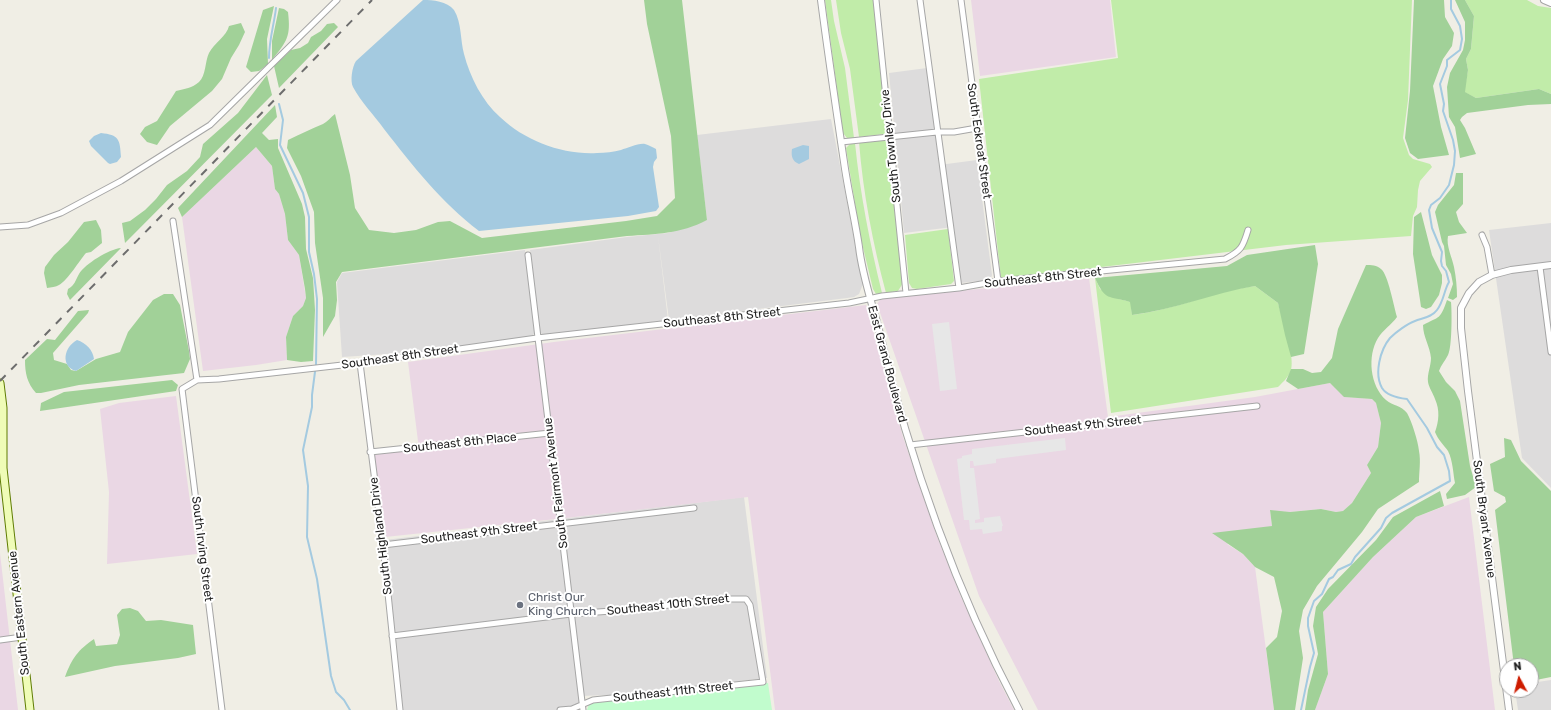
<!DOCTYPE html>
<html>
<head>
<meta charset="utf-8">
<style>
	body { margin:0 }
	#map { position:relative; width:1551px; height:710px; overflow:hidden; background:#f0eee5; font-family:Rubik,sans-serif }
	canvas { display:block }
	.north { position:absolute; left:1499px; top:658px; width:40px; height:40px; box-sizing:border-box; background:#fff; border:1px solid #a5a5a5; border-radius:50%; rotate:353deg; font-size:11px; font-weight:700; line-height:16px; text-align:center; color:#1f1f1f }
	.north::after { content:''; display:block; margin:auto; width:14px; height:18px; background:#ce1c00; clip-path:polygon(50% 0,100% 100%,50% 72%,0 100%) }
</style>
</head>
<body>
<div id="map">
<canvas width="1551" height="710"></canvas>
<div class="north">N</div>
</div>
<script>
const ctx = document.querySelector('canvas').getContext('2d');
ctx.lineJoin = 'round';
function fillPath(path, color) { ctx.fillStyle = color; ctx.fill(path, 'evenodd'); }
function stroke(path, color, width, dash) { ctx.strokeStyle = color; ctx.lineWidth = width; ctx.lineCap = dash ? 'butt' : 'round'; ctx.setLineDash(dash || []); ctx.stroke(path); }
function drawText(font, color, halo, rows, align = 'center') {
  ctx.font = font + ' Rubik,sans-serif'; ctx.lineWidth = 4; ctx.setLineDash([]); ctx.textBaseline = 'middle'; ctx.strokeStyle = halo; ctx.fillStyle = color; for (const [text, x, y, turn = 0] of rows) {
    ctx.save(); ctx.translate(x, y); ctx.rotate((+turn || 0) * Math.PI / 180); ctx.textAlign = isNaN(turn) ? turn : align; if (halo) ctx.strokeText(text, 0, 0); ctx.fillText(text, 0, 0); ctx.restore();
  }
}
fillPath(new Path2D(`
	M927 68 939 165 977 160 992 275 991 278 987 280 961 283 953 227 904 233 889 73Z
	M831 119 863 284 859 294 854 297 847 298 669 320 658 236 668 320 545 335 540 333 530 250 627 237 668 233 707 220 697 135Z
	M1551 223V488L1522 458 1489 230Z
	M525 250 535 332 532 337 419 352 342 357 337 282 342 273Z
	M744 497 767 678 612 695 579 696V710H403L385 540Z
	M1551 680V710H1518L1515 690H1531V683Z`), '#dddcdc');
fillPath(new Path2D(`
	M971 0H1110L1116 57 980 76Z
	M256 147 272 166 275 189 279 194 285 214 288 240 299 255 306 298 303 306 293 316 286 337 287 360 256 365 203 371 182 217Z
	M1089 278 1108 417 1255 397 1330 383 1345 397 1372 399 1376 403 1381 423 1378 447 1367 465 1371 473 1352 503 1343 511 1336 512 1321 509 1290 512 1270 511 1272 526 1227 544 1243 554 1255 567 1274 710H1038L979 596 877 304 880 300 887 298Z
	M866 305 903 437 936 534 961 597 999 681 1014 710H775L748 497 566 518 385 537 374 455 419 449 408 362 554 342Z
	M176 396 197 554 107 564 109 492 100 409 119 403Z
	M1469 497 1495 710H1315L1328 674 1323 612 1373 557 1416 517Z
	M0 553 18 710H0Z`), '#ead7e4');
fillPath(new Path2D(`
	M825 0H831L834 21 845 68 854 138H847L843 133Z
	M836 0H874L887 130 884 134 859 137 850 69 841 33Z
	M1111 0H1412L1408 100 1403 138 1409 155 1413 159 1430 164 1432 167 1420 181 1418 190 1417 207 1413 216 1411 236 1286 245 1001 279 979 79 1118 58Z
	M1465 0H1527L1538 6 1551 8V94L1539 89 1476 98 1464 92 1468 70 1466 59 1471 49 1474 16Z
	M884 140 887 141 889 144 903 283 898 291 886 293C873 244 863 193 859 142Z
	M855 143C860 193 870 244 882 293L876 294 873 289 860 235 846 148 850 144Z
	M948 229 954 281 951 284 917 289 912 288 909 283 905 235Z
	M1095 278 1100 289 1119 299 1131 302 1132 315C1163 311 1192 301 1222 292 1233 289 1244 288 1255 286L1278 303C1282 319 1295 355 1291 370 1288 378 1283 382 1278 387L1111 413Z`), '#c1eca9');
fillPath(new Path2D(`
	M644 0H682L707 220C680 234 656 234 627 236L342 272 336 282 337 300 335 316 323 337V298L315 243 314 212 301 176 287 148 288 140C300 134 311 129 323 124 327 122 331 117 335 114L350 175 355 208 369 230 394 233 416 230 438 222 450 221 482 238 626 221 657 216 675 198 671 136 647 24Z
	M1414 0H1444L1445 17 1454 33 1452 46 1443 59 1433 86 1441 127 1449 155 1418 159 1410 153 1405 138 1410 91Z
	M1455 0H1465L1474 16 1471 49 1466 59 1468 70 1465 92 1476 98 1539 89 1551 94V104L1528 105 1467 113 1462 117 1460 120 1465 128 1476 154 1460 158 1455 127 1449 117 1447 87 1450 73 1463 50 1465 40V22Z
	M274 6 267 39 268 64 259 71 251 72 246 67 263 10Z
	M279 8 284 9 288 12C291 37 287 41 272 60V41Z
	M241 23 245 32 239 45 231 58 222 79 212 91 170 126 157 145 147 142 140 134 145 127 157 121 176 91C185 89 192 88 199 82 206 76 205 61 209 53 214 43 227 36 229 26Z
	M334 23 338 27 279 88 274 66 291 50 300 48 308 43 311 37 321 31 327 24Z
	M267 75 272 95 125 243 122 223 130 221 145 210 156 199 167 185 187 171 200 157 203 144 238 113Z
	M275 105 277 117 262 133 269 140 278 139V148L302 204 305 217 306 249 313 278 315 310 313 361 301 362 287 360 286 337 293 316 303 306 306 298 305 289 299 255 288 240 285 214 279 194 275 189 272 166 256 147 182 217 178 208Z
	M1456 173H1463V204L1456 212 1459 222 1467 233 1448 236C1446 246 1452 257 1454 267 1456 277 1457 287 1457 297L1453 300 1448 298 1453 284 1451 274 1446 265 1444 246 1442 242 1435 212 1438 205 1454 185Z
	M1421 212 1432 255 1442 275V283L1439 295 1431 307 1426 309 1421 307 1420 300 1413 254 1414 217Z
	M96 220 101 230 102 243 91 252 86 253C79 261 68 280 59 285 56 287 51 287 47 288L44 273 45 267 54 255 68 242 84 222Z
	M1315 245 1318 264 1304 354 1291 357 1285 335 1278 303 1255 286C1213 293 1174 310 1132 315L1130 302C1108 295 1106 302 1095 278L1227 266 1247 255Z
	M121 248 70 300 67 294 68 289C75 285 75 281 79 274 85 264 109 249 121 248Z
	M1366 265C1371 265 1377 265 1381 269 1388 274 1394 307 1397 317 1392 324 1382 331 1378 338 1367 356 1370 386 1386 400 1393 406 1401 405 1407 413 1412 422 1418 441 1419 451 1421 461 1419 472 1419 482L1378 509 1362 532 1317 586 1303 610 1299 631 1303 658 1295 710H1274L1266 648 1277 637 1282 611 1274 577 1255 567 1243 554 1212 533 1272 526 1270 510 1290 512 1321 509 1336 512 1343 511 1352 503 1371 473 1367 465 1378 447 1381 423 1376 403 1372 399 1344 397 1330 383 1298 389 1286 381 1291 369H1303L1312 373 1321 372 1332 358 1338 329Z
	M164 294H173L180 305 189 351 190 359 184 373 79 385 41 393H36C27 383 25 373 25 360L47 339 55 340 78 311 89 310 88 313 53 353 54 360 67 364 71 370 76 371 96 359 120 352 128 332 153 300Z
	M1447 300 1451 302C1452 312 1452 348 1448 355 1445 361 1441 365 1439 371L1446 382 1455 391 1460 401 1470 466 1476 487 1465 495 1447 499 1446 494 1455 483C1453 473 1453 461 1448 451 1444 445 1438 440 1435 432 1439 421 1440 410 1435 399 1433 393 1429 388 1428 382 1427 374 1431 366 1431 358 1430 346 1423 337 1423 325 1440 316 1440 320 1447 300Z
	M172 380 178 385 176 391 40 411 41 403 64 392Z
	M1504 438 1511 440 1521 461 1551 491V677L1531 681V666H1514L1495 510 1506 502 1505 497 1494 491 1490 464 1505 457Z
	M1440 491 1444 506 1416 517 1373 557 1323 612 1328 674 1315 710H1305L1308 690 1318 654 1313 626 1316 607 1328 589 1376 540 1393 517Z
	M130 608 138 611 146 621 161 620 193 625 196 654 178 658 115 666 65 677C72 658 78 650 94 639L96 646 117 644 120 635 117 615 122 609Z`), '#a1d198');
fillPath(new Path2D(`
	M768 683 772 710H587L589 704 594 702Z`), '#c1fccd');
fillPath(new Path2D(`
	M949 322 957 389 940 391 932 324Z
	M1065 438 1066 450 996 459V463L974 466 973 461H970V468H974L980 519 975 520V523L984 522V518L1000 516 1003 526H1002V531L983 534 982 529 970 530 969 520H964L957 459 962 458V456L972 454V449Z`), '#e7e7e7');
fillPath(new Path2D(`
	M423 0C433 0 447 1 454 10 462 23 460 40 464 54 470 77 482 101 500 117 525 141 563 155 597 153 605 153 614 152 621 150 628 148 638 143 645 144 649 145 652 147 656 149L657 158 654 162 653 167 659 207 656 211 628 216 479 231C441 202 413 166 384 129 374 115 361 102 353 87 350 81 352 67 356 61Z
	M101 133C119 135 120 139 121 157L117 162 110 164 108 163 91 146 89 141 94 136Z
	M803 145 809 146V159L799 164C792 161 791 156 792 149Z
	M77 340C86 343 93 350 94 359L76 371C60 366 64 347 77 340Z`), '#a4cae0');
stroke(new Path2D(`
	M269 58C269 40 274 25 276 8
	M279 104 283 120 280 145 303 193 309 217V252L314 274 317 299 316 364 312 395V407L303 450 308 486 307 537 317 579 331 676 336 692 344 700 350 710
	M1301 710 1310 667 1314 653 1308 626V618L1314 601 1322 594 1329 579 1333 577 1338 570 1351 564 1355 557 1381 528 1386 518 1392 513 1450 481 1449 471 1444 455 1437 447 1427 428 1407 399C1398 398 1387 396 1382 388 1374 374 1380 350 1390 338 1396 332 1407 324 1415 321 1423 318 1432 317 1437 310 1444 301 1444 290 1449 282L1446 271 1442 266 1441 261 1442 252 1432 228 1429 210 1431 205 1440 198 1449 185 1454 165 1455 151 1453 140 1443 111 1444 104 1440 84 1447 66V60L1460 50 1462 39 1460 26 1451 9V0`), '#a4cae0', 2);
const minor = new Path2D(`
	M876 0 906 293
	M920 0 959 288
	M961 0 998 281
	M841 142 937 132H954L977 128
	M173 221 197 380
	M0 227 28 225 61 213 121 181 210 125 337 0
	M1482 235 1487 247 1492 275
	M528 255 583 710
	M1540 267 1551 352
	M360 363 383 545 400 710
	M910 445 1257 406
	M370 452 550 433
	M383 545 694 508
	M392 636 571 614 638 609 716 599H746L750 605 763 682 593 700 572 709 560 710
	M0 640 22 637
	M222 710 182 389 197 380 219 379 360 363 537 338 849 303 882 296 959 288 998 281 1225 259C1241 251 1243 247 1248 230`);
const tertiary = new Path2D(`
	M821 0C828 54 836 108 844 162 848 191 855 219 859 247 862 274 871 300 878 326 909 459 955 589 1019 710
	M1544 0 1551 3
	M1509 710 1468 391 1461 328V308L1469 293 1479 282 1492 275 1511 270 1551 265`);
const secondary = new Path2D(`
	M0 383 3 408V468L30 710`);
stroke(minor, '#a6a6a6', 7);
stroke(tertiary, '#a6a6a6', 8);
stroke(secondary, '#5e7c00', 9);
stroke(minor, '#fff', 5);
stroke(tertiary, '#fff', 6);
stroke(secondary, '#effcb7', 7);
stroke(new Path2D(`
	M0 381 372 0`), '#6d6d6d', 2, [8, 8]);
for (const [x, y, r, color] of [
	[520,605,4,"#6b7280"]
]) { const dot = new Path2D(); dot.arc(x, y, r, 0, 2 * Math.PI); ctx.fillStyle = color; ctx.fill(dot); stroke(dot, '#fff', 1.5); }
drawText('12px', '#1f1f1f', '#fff', [
	["South Eckroat Street",979,141,82],
	["South Townley Drive",891,146,-96],
	["Southeast 8th Street",1043,278,-6],
	["Southeast 8th Street",722,318,-6],
	["Southeast 8th Street",400,357,-8],
	["East Grand Boulevard",887,364,75],
	["Southeast 9th Street",1083,426,-6],
	["Southeast 8th Place",460,443,-6],
	["South Fairmont Avenue",556,483,-97],
	["South Bryant Avenue",1484,519,83],
	["Southeast 9th Street",479,533,-7],
	["South Highland Drive",381,536,-97],
	["South Irving Street",202,549,83],
	["Southeast 10th Street",668,605,-6],
	["South Eastern Avenue",19,613,-96],
	["Southeast 11th Street",673,692,-6]
]);
drawText('12px', '#5b616d', '#fff', [
	["Christ Our",528,598],
	["King Church",528,612]
], 'left');
</script>
</body>
</html>
